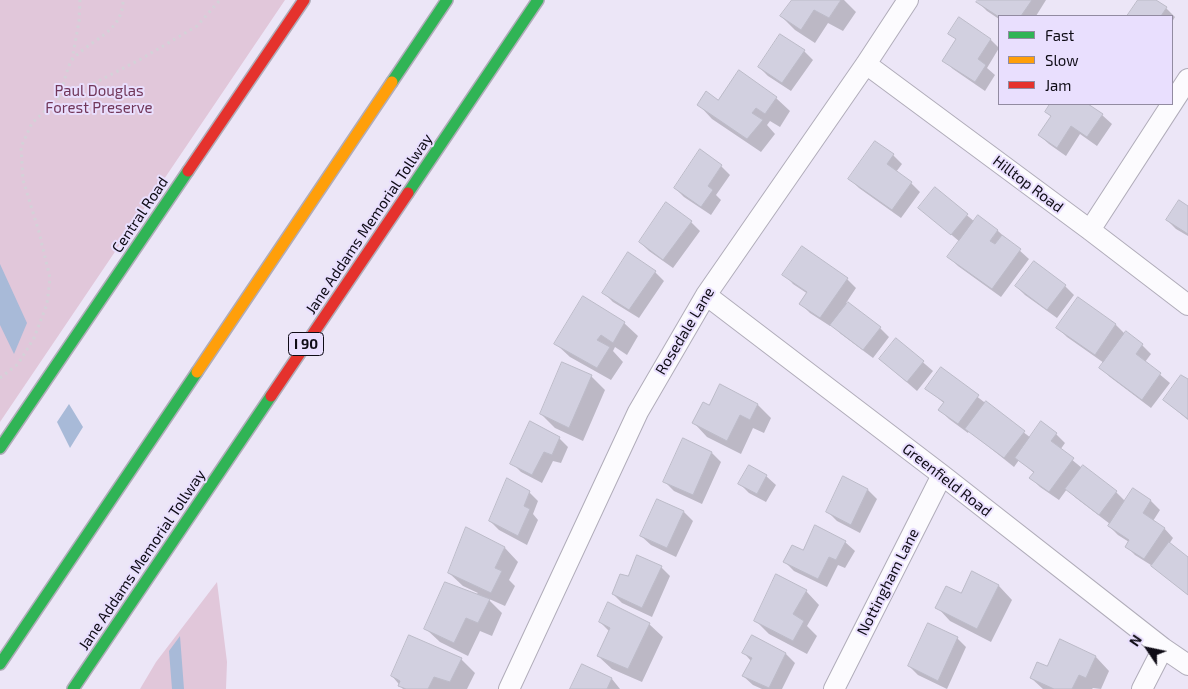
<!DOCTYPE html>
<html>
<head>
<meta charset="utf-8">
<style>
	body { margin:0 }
	#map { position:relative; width:1188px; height:689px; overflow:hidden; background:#ece6f7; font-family:"Exo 2",sans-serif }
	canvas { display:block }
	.legend { position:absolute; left:998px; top:15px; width:175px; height:90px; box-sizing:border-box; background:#e9dffe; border:1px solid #928ba1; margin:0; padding:6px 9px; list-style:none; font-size:15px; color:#0f0c16 }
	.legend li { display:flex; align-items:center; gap:10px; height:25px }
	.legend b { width:25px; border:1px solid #928ba1 }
	.north { position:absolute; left:1123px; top:624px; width:50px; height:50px; -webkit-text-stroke:4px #e9dffe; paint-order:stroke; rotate:304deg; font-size:14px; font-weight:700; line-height:20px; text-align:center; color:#0f0c16 }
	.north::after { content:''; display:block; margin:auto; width:18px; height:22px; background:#0f0c16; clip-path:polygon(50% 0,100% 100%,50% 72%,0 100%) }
</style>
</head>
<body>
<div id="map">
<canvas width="1188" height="689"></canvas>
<ul class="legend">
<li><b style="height:6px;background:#30b455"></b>Fast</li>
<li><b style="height:6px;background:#ff9f0a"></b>Slow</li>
<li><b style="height:6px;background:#e5322d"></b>Jam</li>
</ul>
<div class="north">N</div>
</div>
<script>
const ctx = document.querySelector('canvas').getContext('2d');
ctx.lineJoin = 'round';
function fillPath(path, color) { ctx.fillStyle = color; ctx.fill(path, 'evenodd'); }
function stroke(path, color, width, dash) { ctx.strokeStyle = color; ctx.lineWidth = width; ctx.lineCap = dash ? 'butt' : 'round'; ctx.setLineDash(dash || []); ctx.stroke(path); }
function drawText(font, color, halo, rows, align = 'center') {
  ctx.font = font + ' "Exo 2",sans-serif'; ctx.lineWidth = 4; ctx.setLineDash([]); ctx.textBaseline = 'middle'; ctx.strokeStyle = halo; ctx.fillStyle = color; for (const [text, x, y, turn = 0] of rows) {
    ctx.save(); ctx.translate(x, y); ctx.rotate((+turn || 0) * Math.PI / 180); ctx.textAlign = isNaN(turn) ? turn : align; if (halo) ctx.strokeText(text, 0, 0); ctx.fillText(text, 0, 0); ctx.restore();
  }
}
fillPath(new Path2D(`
	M0 0H285L0 422Z
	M217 582 227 662 226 689H140L156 662Z`), '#e1c7da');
fillPath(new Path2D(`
	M0 264 27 323 14 354 0 325Z
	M69 404 83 427 70 448 57 422Z
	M180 636 184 689H172L169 651Z`), '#a8bad8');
fillPath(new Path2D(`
	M793 0H844L856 12 843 31 828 23 815 43 795 30 781 16Z
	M979 0H1046L1036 16H999V19L987 11 978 2Z
	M1139 0H1154L1166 8 1175 17 1172 22V16H1128Z
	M960 19 991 40 999 48 987 68 995 75 985 91 953 69 944 60 957 40 950 33Z
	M804 51 813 60 791 91 768 76 759 67Z
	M776 98 790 111 780 127 770 121 767 125 775 134 761 152 712 119 699 105 718 101Z
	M1052 104H1086L1102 115 1112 124 1097 146 1080 134 1066 156 1049 144 1039 135 1052 117 1046 112Z
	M893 155 902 164 896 172 911 183 920 192 901 218 859 188 850 179Z
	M721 166 730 175 716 195 721 200 711 215 684 197 675 188Z
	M935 189 975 222 978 217 998 231 1029 259 1001 297 958 266 949 257 960 242 920 208Z
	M1188 207V236L1176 229 1167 220Z
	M691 222 700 231 673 268 649 251 640 242Z
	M802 248 847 279 856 288 846 303 880 328 889 337 873 358 841 334 831 324 830 326 810 313 801 304 808 294 793 284 784 274Z
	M628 254 655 272 664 281 639 318 613 302 604 293Z
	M1016 286H1065L1074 295 1057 318 1025 295Z
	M1078 299 1116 325 1125 334 1142 345 1151 354 1145 362 1170 383 1151 408 1110 377 1101 368 1104 363 1067 337 1058 328Z
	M624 323 638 336 627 355 615 347 613 351 623 362 611 380 570 357 556 344Z
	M896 339 933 371 917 391 880 359Z
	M941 369 1031 438 1056 434 1065 443 1060 450 1082 468 1083 467 1116 492 1126 502 1134 490 1151 501 1160 510 1153 521 1164 528 1173 538 1169 544 1188 558V595L1154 567 1135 555 1126 546 1129 542 1118 535 1109 526 1110 524 1076 498 1067 489 1059 500 1040 487 1031 478 1034 473 1019 460 1014 467 969 431 968 433 949 419 940 410 945 404 927 389Z
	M591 376 605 390 583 441 555 428 541 414Z
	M1188 381V420L1164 400Z
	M721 386 758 405 771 418 764 433 753 428 741 454 707 437 694 423 710 407Z
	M559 438 568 447 561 463 553 461 542 483 521 472 512 463Z
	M712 453 721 462 702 504 674 491 665 482Z
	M766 476 776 485 766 502 749 493 740 484Z
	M868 490 877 499 860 533 837 521 828 512Z
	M529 492 538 501 533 514 538 520 527 545 499 530 490 521Z
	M684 512 693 521 676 557 651 545 641 536Z
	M467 529 505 548 518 562 509 580 515 586 505 606 487 598 502 613 492 636 480 631 468 656 440 642 426 629 478 593 463 586 449 573Z
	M845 542 855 551 845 568 838 565 827 587 794 571 785 562 803 552Z
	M661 567 670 576 652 617 622 603 613 594 628 578Z
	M973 573 999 586 1012 600 991 642 950 621 937 607 961 595Z
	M806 591 819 605 807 626 817 636 807 654 769 634 755 620Z
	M600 622 649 624 663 637 642 682 612 669 598 656 610 632Z
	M753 636 786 654 795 663 782 689H762L753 685 743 676 751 661 744 653Z
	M957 638 966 647 947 689 918 675 909 666Z
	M1096 657 1109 671 1101 689 1093 688 1092 689H1043L1031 678 1048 668Z
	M461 659 475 673 467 689H403L392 676Z
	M612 679 620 689H572Z`), '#0003');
const building = new Path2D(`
	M792 0H841L829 18 814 10 801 30 780 16Z
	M978 0H1032L1021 16 999 17 976 2Z
	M1138 0H1156L1167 7 1161 16H1127Z
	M959 17 991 39 978 59 986 65 975 82 942 61 956 39 948 34Z
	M780 34 805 50 782 83 758 67Z
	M739 70 777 97 765 114 756 108 752 113 763 120 747 139 697 105 706 91 718 100Z
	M1050 104H1088L1103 114 1087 137 1071 126 1057 148 1038 135 1051 116 1045 112Z
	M875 141 894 154 887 164 912 182 892 210 848 179Z
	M700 149 722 165 708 186 713 190 701 207 674 188Z
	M935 187 968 214 951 235 918 208Z
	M1179 200 1188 206V234L1166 220Z
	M666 202 692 221 663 260 639 242Z
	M978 215 998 230 990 241 995 244 1002 235 1021 249 992 289 947 257Z
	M802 246 848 278 820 318 799 304 807 292 782 275Z
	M628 252 656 271 629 310 602 293Z
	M1034 261 1066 285 1047 310 1015 286Z
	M583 296 625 322 613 343 601 335 597 340 610 347 597 368 554 344Z
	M1078 297 1116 324 1095 355 1056 328Z
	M848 302 881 327 863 350 830 325Z
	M1126 331 1143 344 1136 354 1161 373 1142 400 1099 368Z
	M896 338 924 361 907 382 879 359Z
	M562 362 592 375 569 428 540 414Z
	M941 367 979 395 958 424 938 410 944 402 925 389Z
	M1181 375 1188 379V419L1163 400Z
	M720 384 758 404 750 420 740 415 727 441 692 423 703 402 709 405Z
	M986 401 1025 431 1004 458 965 429Z
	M530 421 560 437 552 455 544 452 532 475 510 464Z
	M1041 421 1057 433 1051 441 1074 458 1049 492 1029 478 1034 472 1015 458Z
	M683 438 712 452 693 495 663 482Z
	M749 465 767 475 757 494 738 484Z
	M1083 465 1117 491 1099 515 1065 489Z
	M843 476 868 489 851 525 826 512Z
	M507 478 530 491 524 506 530 509 518 536 489 521Z
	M1133 488 1151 500 1143 513 1165 528 1144 559 1125 547 1129 540 1108 526Z
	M657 499 684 511 667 548 640 536Z
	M815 525 846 541 836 560 829 557 818 579 783 562 792 545 803 550Z
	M466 527 505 547 495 568 502 571 491 593 448 573Z
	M1169 542 1188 557V595L1151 566Z
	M637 555 662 566 642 608 612 594 620 574 628 576Z
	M972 571 999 585 977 629 935 608 946 586 961 593Z
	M776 574 807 590 793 614 804 621 793 641 754 621Z
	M445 582 490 599 478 623 466 618 454 643 424 629Z
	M608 602 650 623 628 669 597 656 610 628 599 622Z
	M928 623 958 637 938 681 908 666Z
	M409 635 462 658 450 682 434 677 428 689H406L398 686 400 681 391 676Z
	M752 635 786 653 769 688 742 676 752 658 742 653Z
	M1060 639 1096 656 1086 678 1079 675 1072 689H1054L1030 678 1037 662 1047 666Z
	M582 664 612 678 607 689H570Z`);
fillPath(building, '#d2d0e0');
stroke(building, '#bcbbc8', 1);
const street = new Path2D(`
	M866 64 1090 230 1188 305
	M1090 230 1188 79
	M706 295 942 475 1163 648 1188 665
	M509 689 638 412 706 295 866 64 908 0
	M834 689 942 475
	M1142 689 1163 648`);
const fast = new Path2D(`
	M392 82 447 0
	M408 193 538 0
	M0 448 188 171
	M0 664 197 372
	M73 689 271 396`);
const slow = new Path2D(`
	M197 372 392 82`);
const jam = new Path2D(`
	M188 171 304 0
	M271 396 408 193`);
stroke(street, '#b0acb9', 22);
stroke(fast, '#b0acb9', 14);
stroke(slow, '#b0acb9', 14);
stroke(jam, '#b0acb9', 14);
stroke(new Path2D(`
	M72 60 79 21 80 0
	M59 97C63 88 67 67 72 60 90 39 123 33 123 0
	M0 378 18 364 34 338 47 304 50 278 39 232 23 180 21 147 32 123 59 98 89 86 141 59 197 26 220 0`), '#d4d2d8', 3, [2.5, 4]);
stroke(street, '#fcfbfe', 20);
stroke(fast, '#30b455', 11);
stroke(slow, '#ff9f0a', 11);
stroke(jam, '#e5322d', 11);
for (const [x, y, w] of [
	[306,344,35]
]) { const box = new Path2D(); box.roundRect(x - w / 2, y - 11.5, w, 23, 4); ctx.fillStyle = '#e9dffe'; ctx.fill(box); stroke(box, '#0f0c16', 1); }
drawText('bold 14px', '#0f0c16', null, [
	["I 90",306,344]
]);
drawText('15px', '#713759', '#e9dffe', [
	["Paul Douglas",99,91],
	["Forest Preserve",99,108]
]);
drawText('15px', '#0f0c16', '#e9dffe', [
	["Hilltop Road",1028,184,37],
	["Central Road",140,215,-56],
	["Jane Addams Memorial Tollway",369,224,-56],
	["Rosedale Lane",685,331,-59],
	["Greenfield Road",947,480,38],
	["Jane Addams Memorial Tollway",142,560,-56],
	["Nottingham Lane",888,582,-63]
]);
</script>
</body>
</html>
